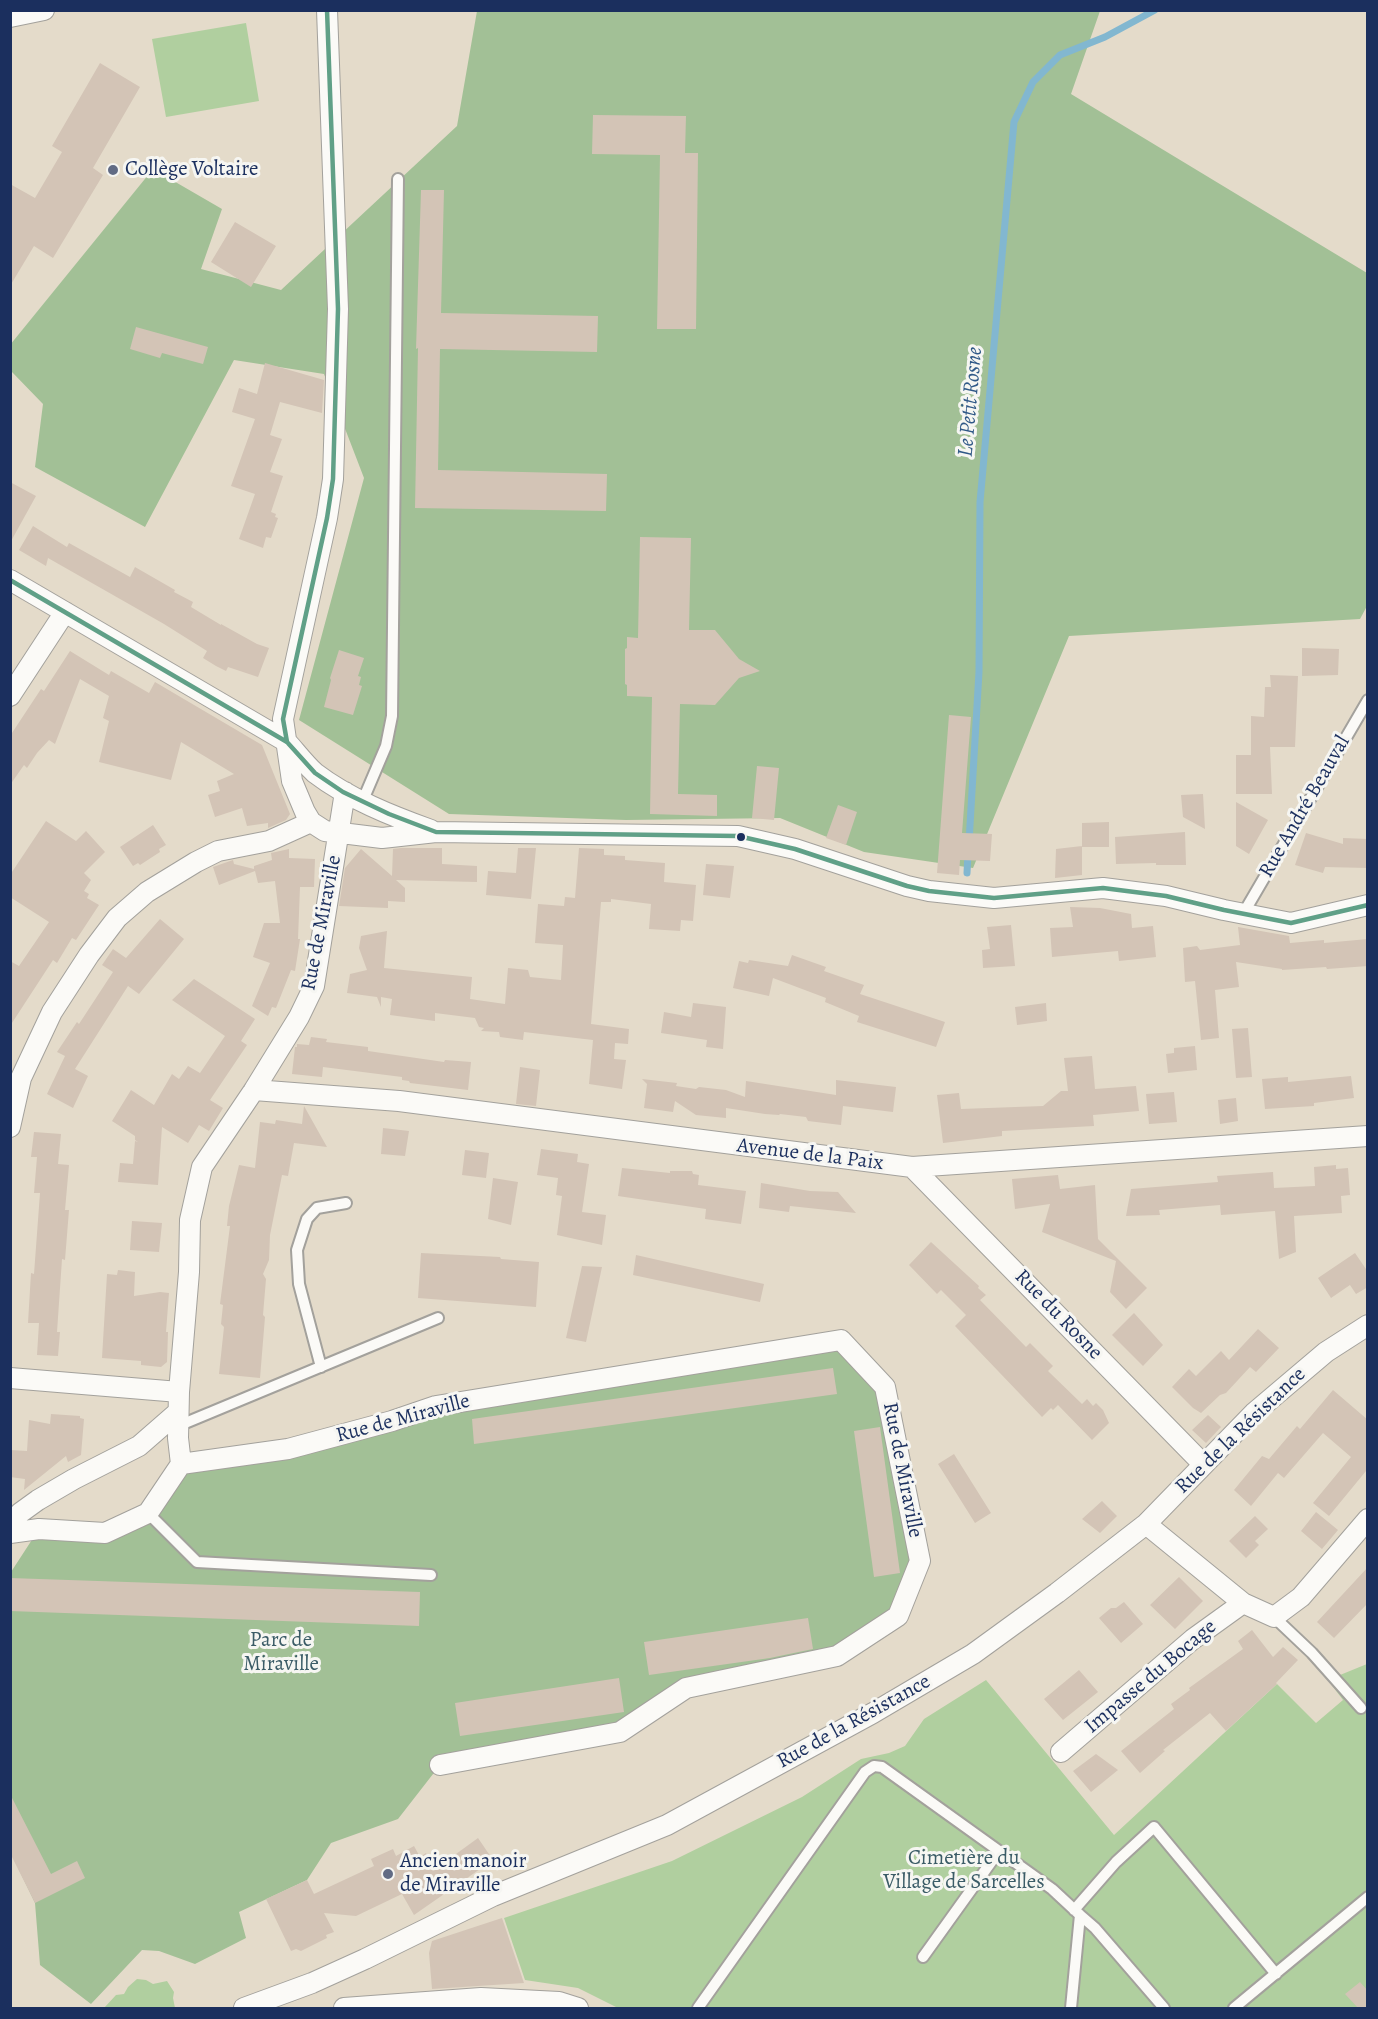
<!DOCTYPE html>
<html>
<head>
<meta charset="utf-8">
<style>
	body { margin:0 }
	#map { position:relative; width:1378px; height:2019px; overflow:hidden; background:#e4dbca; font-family:Alegreya,serif }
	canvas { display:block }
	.frame { position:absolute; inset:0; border:12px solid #1b2f5e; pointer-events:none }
</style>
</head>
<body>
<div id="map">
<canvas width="1378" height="2019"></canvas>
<div class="frame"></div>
</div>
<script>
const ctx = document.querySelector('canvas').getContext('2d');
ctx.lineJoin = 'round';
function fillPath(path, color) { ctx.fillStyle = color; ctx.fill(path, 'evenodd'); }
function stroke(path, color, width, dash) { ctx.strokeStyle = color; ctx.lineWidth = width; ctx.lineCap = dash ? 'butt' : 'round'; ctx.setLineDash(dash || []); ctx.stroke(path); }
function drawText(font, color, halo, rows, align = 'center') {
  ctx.font = font + ' Alegreya,serif'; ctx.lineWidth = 6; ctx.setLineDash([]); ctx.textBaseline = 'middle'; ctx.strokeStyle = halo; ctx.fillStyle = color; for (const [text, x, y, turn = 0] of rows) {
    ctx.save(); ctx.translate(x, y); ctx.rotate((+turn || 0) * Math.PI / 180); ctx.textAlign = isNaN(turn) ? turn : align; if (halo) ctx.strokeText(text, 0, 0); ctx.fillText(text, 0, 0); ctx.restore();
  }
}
fillPath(new Path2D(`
	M246 23 259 101 166 117 152 39Z
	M1367 1664V2008H618L578 1988 525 1980 504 1918 672 1861 802 1797 861 1759 889 1753 905 1746 924 1719 986 1680 1114 1835 1277 1684 1316 1723 1343 1700 1331 1684 1340 1675Z
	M137 1979 146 1980 153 1984 167 1981 174 1992 173 1998 175 2008H104L116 1995 124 1994 128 1987Z`), '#b0cf9f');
fillPath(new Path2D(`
	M477 11H1100L1071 94 1367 273V606L1360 619 1069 636 973 868 864 852 780 818 626 820 449 814 299 720 364 478 324 374 234 360 145 527 35 467 43 404 11 371 10 345 153 169 222 209 201 269 281 290 457 126Z
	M841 1340 885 1387 920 1561 898 1616 837 1656 686 1688 620 1732 440 1765 398 1819 331 1843 307 1880 239 1912 246 1938 195 1964 159 1951 142 1950 91 2004 40 1965 35 1903 11 1853V1572L39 1529 105 1533 148 1513 170 1479 209 1461 392 1421Z`), '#a2c096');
stroke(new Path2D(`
	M969 842 979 672 980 502 1014 122 1033 82 1060 55 1105 37 1155 10
	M967 873 968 853`), '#82b7d0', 7);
fillPath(new Path2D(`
	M100 63 140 87 93 168 103 175 53 258 34 246 10 286V184L35 198 62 152 52 146Z
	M593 115 686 116 685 153H698L696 329H657L660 155 592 154Z
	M421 190H444L441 313 598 316 597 352 440 349 438 470 607 474 606 511 415 508 418 348 416 349Z
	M235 222 276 246 251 287 211 262Z
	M136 327 208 347 203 364 162 353 160 358 130 349Z
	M265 363 324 380 322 413 280 402 270 435 282 439 270 472 283 476 271 512 276 514 275 517 278 518 271 538 266 537 263 548 239 539 255 494 231 486 255 419 232 412 239 388 257 394Z
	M10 482 36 496 10 543Z
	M33 526 67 547 69 543 130 577 135 567 175 590 174 592 193 602 191 607 221 625V624L257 644 269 648 258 677 228 667 226 671 216 666 203 658 207 651 164 624 48 558 46 566 19 550Z
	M640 537 691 538 689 630H715L739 659 760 671 739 678 715 705 680 704 678 794 717 795V816L650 814 652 697 627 696V685L625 684V649L627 648V637L638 638Z
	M1302 648 1339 649 1338 675 1302 676Z
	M339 650 364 658 358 676 361 677 359 685 362 686 353 715 324 707 331 680 330 678Z
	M70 651 109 675 111 671 149 693 155 682 262 745 290 814 286 820 268 828V823L247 826 242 808 215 817 208 795 220 791 217 781 234 774 181 742 171 780 99 762 109 721 103 718 109 696 80 679 55 744 49 740 37 753 27 768 24 765 10 785V736L41 689 44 691Z
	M1270 675 1298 676 1295 747H1270L1272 794H1236V755H1251V716L1264 717 1265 687H1271Z
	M949 715 971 717 962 833 992 834 990 861 960 860 959 875 937 873Z
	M757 766 779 768 774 820 752 818Z
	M1203 794 1205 829 1183 817 1181 795Z
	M1236 802 1268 820 1249 854 1236 846Z
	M838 805 857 812 846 845 826 838Z
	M46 821 76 841 86 831 105 852 84 873 91 880 84 891 89 894 87 898 99 905 76 940 72 938 57 963 53 960 10 1026V961L19 966 49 922 10 897V875Z
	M1109 822V847H1082V823Z
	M153 825 166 845 159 849 160 852 140 865 138 863 133 866 120 847Z
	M1185 832 1186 865H1156V863L1116 864 1115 837Z
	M1306 833 1343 844V838L1368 839V868L1325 867 1323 873 1295 865Z
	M1082 846V875L1055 878 1056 849Z
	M401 848H442V864L477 866V882L396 880 405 888V902L388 901V908L339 906 345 868 361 849 392 876 393 849Z
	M518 848H536L531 899 486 895 488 871 516 873Z
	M579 848 604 849V855L625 856V860L665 863 664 882 696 885 693 921 681 920 680 931 649 929 651 904 611 899V902H601L591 1024 629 1029 628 1044 615 1043 614 1059 626 1060 622 1089 589 1084 593 1040 524 1032 523 1040 500 1037 499 1032 481 1031 484 1028 479 1027 475 1018 435 1013V1021L390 1015 392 999 381 997V1007L377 997 347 993 350 974 367 970 359 948 361 936 387 931 384 968 472 977 470 999 505 1004 508 968 528 970 530 977 561 980 563 945 535 943 538 904 564 906 565 897 575 898Z
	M289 849V858L315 859 314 887H300L298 939H300L295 971 291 970 276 1008 272 1007 268 1016 252 1006 270 963 253 957 264 923H280L275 881 258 883 255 871 219 885 213 867 233 860 234 864 254 869V866L272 860 271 853Z
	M706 864 734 866 730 898 703 895Z
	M1070 907 1100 908 1131 914 1132 928 1153 926 1156 957 1119 961 1118 951 1052 957 1050 928 1073 927Z
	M160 919 184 939 139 994 128 986 75 1069 88 1076 73 1108 47 1094 65 1056 57 1052 77 1022 79 1024 113 972 102 965 113 949 126 958Z
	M1011 925 1015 966 983 968 982 950 990 949 987 927Z
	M1238 927 1289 936 1290 943 1324 940V943L1368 939V966L1327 969 1326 967 1282 970V969L1236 962 1239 987 1215 990 1219 1038 1201 1040 1195 981 1185 982 1183 948 1197 946 1200 950 1240 945Z
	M792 955 826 967 824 971 864 985 860 994 945 1022 936 1047 857 1022 859 1016 825 1002 826 998 773 978 769 996 733 988 739 961 748 963 749 960 788 966Z
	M194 979 255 1019 241 1041 247 1045 210 1100 223 1108 209 1131 199 1125 188 1143 162 1127 158 1185 118 1182 120 1163 133 1164 135 1141 138 1142 135 1140V1136L112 1121 131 1090 154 1105 172 1074 179 1079 188 1066 200 1073 225 1036 172 1000Z
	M693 1003 726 1007 723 1049 706 1047 707 1040 661 1033 664 1012 691 1017Z
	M1046 1003 1047 1021 1017 1025 1015 1007Z
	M1248 1028 1252 1077 1236 1078 1232 1029Z
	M311 1037 327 1039 326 1042 368 1047V1051L444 1062 445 1060 471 1062 468 1090 410 1083 409 1081 402 1080V1077L323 1067 322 1077 292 1074 295 1047H297V1044L309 1045Z
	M1195 1046 1197 1070 1168 1073 1166 1054 1174 1053V1048Z
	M1092 1056 1095 1089 1136 1086 1139 1111 1093 1115 1094 1126 1002 1131V1136L943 1143 937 1095 959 1093 961 1109 1043 1106 1061 1091H1068L1064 1058Z
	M520 1067 540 1070 536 1106 516 1104Z
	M1351 1076 1354 1098 1314 1103V1106L1265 1109 1262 1079 1288 1077V1082Z
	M642 1079 677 1083 676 1086 696 1089 699 1087 726 1090 745 1097 746 1081 836 1095V1080L896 1087 893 1112 843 1106 841 1125 808 1121 806 1117 780 1114 779 1115 765 1114 726 1108V1118L696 1115 675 1101 673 1112 644 1108 647 1084Z
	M1174 1092 1177 1122 1149 1124 1146 1094Z
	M1236 1098 1238 1121 1220 1124 1218 1100Z
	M304 1106 327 1147 294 1143 288 1176 282 1175 270 1235 269 1260 263 1274 266 1279 263 1315 265 1317 260 1378 219 1374 224 1327 221 1324 223 1305 220 1304 230 1226H227L229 1206 239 1165 255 1168 260 1122 275 1124 276 1120 302 1124Z
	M383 1128 409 1131 405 1156 381 1154Z
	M34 1132 61 1134 58 1164 69 1165 65 1210H69L65 1260 62 1259 57 1332H60L58 1356 37 1355 39 1323H28L31 1273 34 1274 40 1193H34L37 1157H31Z
	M541 1149 578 1154 577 1162 589 1164 582 1212 606 1215 602 1245 557 1235 562 1196 556 1195 558 1178 537 1175Z
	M465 1150 489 1153 486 1178 462 1175Z
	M1336 1165V1169L1348 1168 1350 1195 1341 1196 1342 1213 1294 1216 1296 1252 1279 1259 1275 1211 1221 1215 1220 1205 1159 1210 1160 1215 1126 1216 1131 1189 1218 1182 1217 1176 1273 1172 1274 1188 1315 1186 1314 1167Z
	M622 1168 670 1173V1171H692L693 1174 699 1175 698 1185 746 1191 741 1224 705 1219 706 1209 618 1196Z
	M1058 1175 1060 1189 1095 1185 1098 1239 1147 1288 1126 1309 1110 1292 1116 1261 1042 1232 1050 1204 1015 1209 1012 1179Z
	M493 1178 518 1182 511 1225 488 1219Z
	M761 1183 810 1191 838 1192 856 1213 790 1206 789 1212 759 1208Z
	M132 1221 162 1223 159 1252 130 1250Z
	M931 1242 979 1286 978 1288 986 1295 980 1300 1026 1347 1030 1343 1053 1366 1048 1371 1082 1404 1087 1399 1093 1406 1096 1403 1103 1410 1109 1423 1092 1440 1058 1405 1053 1410 1051 1408 1042 1417 955 1326 966 1315 941 1290 937 1294 909 1265Z
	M421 1253 500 1257 501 1259 539 1262 536 1307 418 1298Z
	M1355 1253 1368 1272V1287L1356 1294 1350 1285 1331 1298 1318 1278Z
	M636 1255 764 1284 760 1302 633 1275Z
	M582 1266 602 1267 586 1342 566 1338Z
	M118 1270 135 1272 134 1296 160 1292 169 1293 166 1332H168L167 1362 161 1367 141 1365V1361L102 1358 107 1274 117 1275Z
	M1134 1313 1163 1345 1143 1366 1112 1335Z
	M1258 1329 1279 1348 1256 1372 1250 1367 1226 1393 1220 1395 1201 1413 1193 1408 1172 1387 1189 1369 1196 1376 1221 1351 1229 1360Z
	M833 1368 837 1394 474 1444 472 1419Z
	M1333 1390 1368 1420V1472L1366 1471 1329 1516 1313 1503 1351 1457 1323 1433 1284 1478 1278 1473 1251 1506 1234 1490 1262 1456 1269 1459 1297 1426 1300 1429Z
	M51 1414 80 1416V1418L84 1419 81 1455 68 1462 66 1456 24 1490 25 1479 10 1477V1450L27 1451 29 1420 50 1424Z
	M1208 1415 1221 1427 1206 1443 1192 1430Z
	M880 1427 900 1573 874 1577 854 1431Z
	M954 1454 991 1513 975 1523 938 1464Z
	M1102 1501 1117 1516 1100 1533 1082 1519Z
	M1316 1512 1338 1530 1322 1549 1301 1531Z
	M1255 1516 1268 1529 1255 1541 1259 1545 1246 1558 1229 1541Z
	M1368 1567V1603L1334 1638 1317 1622Z
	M1179 1577 1203 1601 1175 1629 1150 1605Z
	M10 1578 420 1592 419 1626 10 1611Z
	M1124 1602 1143 1624 1121 1643 1099 1618 1111 1608H1116Z
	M808 1618 813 1649 770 1658 649 1675 644 1642Z
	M1252 1630 1273 1657 1283 1647 1298 1660 1276 1683 1277 1684 1226 1731 1210 1713 1163 1750 1165 1751 1140 1773 1121 1751 1174 1709 1171 1704 1190 1690 1189 1688 1243 1649 1238 1641Z
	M1079 1670 1098 1692 1063 1720 1044 1699Z
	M619 1678 624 1712 460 1736 455 1703Z
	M1096 1754 1118 1770 1091 1792 1073 1771Z
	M10 1794 51 1874 77 1861 85 1878 35 1903 10 1853Z
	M478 1838 493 1860 414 1915 402 1894 356 1916 324 1913 334 1932 326 1935 327 1938 301 1951 296 1949 291 1951 266 1899 307 1880 314 1894 374 1866 371 1859 393 1849 396 1856 414 1846 420 1857 426 1853 434 1870Z
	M502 1918 524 1983 432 1989 429 1953 432 1941Z
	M1360 1982 1368 1991V2008H1358L1345 1994Z`), '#d3c4b6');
const lane = new Path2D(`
	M363 800 386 746 392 716 398 179
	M1243 914 1368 700
	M321 1367 299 1284 297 1250 307 1219 317 1208 346 1203
	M178 1426 438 1318
	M148 1513 197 1562 431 1575
	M1274 1617 1312 1653 1361 1708
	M1074 1910 1116 1862 1154 1827 1276 1974
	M1080 1915 1095 1928 1164 2008
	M923 1957 999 1851
	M698 2008 865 1772 874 1766 882 1767 1052 1889 1080 1915 1071 2008
	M1234 2008 1368 1897`);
const street = new Path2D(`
	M327 10 338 309 333 479 327 518 283 719 292 781 305 812 311 822 325 831 382 838 436 832 738 836 795 849 907 886 929 891 994 898 1103 888 1166 896 1224 910 1291 923 1368 905
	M10 17 44 10
	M10 580 287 742C296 752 305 764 315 773 349 799 392 816 431 830
	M10 696 65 612
	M254 1090 399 1101 912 1167 1368 1136
	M10 1127 21 1078 52 1012 89 955 117 918 147 892 196 862 218 851 269 841 311 822
	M912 1167 1203 1464
	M10 1378 179 1392
	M181 1464 288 1449 392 1421 436 1406 841 1340 885 1387 920 1561 898 1616 837 1656 686 1688 620 1732 440 1765
	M1146 1524 1243 1603 1274 1617 1301 1597 1368 1519
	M10 1526 20 1513 38 1500 74 1479 139 1446 178 1412
	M10 1533 39 1529 105 1533 148 1513 181 1464 178 1438 179 1392 189 1272 190 1220 202 1167 254 1090 299 1017 314 986 345 792
	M1061 1752 1193 1639 1243 1603
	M244 2008 312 1983 365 1959 493 1896 667 1825 873 1713 973 1654 1057 1593 1146 1524 1254 1413 1326 1352 1368 1325
	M344 2008 481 1998 559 2002 578 2008`);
stroke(lane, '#a3a19c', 14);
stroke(street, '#a3a19c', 22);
stroke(lane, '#fbfaf7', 10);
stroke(street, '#fbfaf7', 20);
stroke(new Path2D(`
	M10 580 287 742 315 773 343 792 389 814 436 832 738 836 795 849 907 886 929 891 994 898 1103 888 1166 896 1224 910 1291 923 1368 905
	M287 742 283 719 327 518 333 479 338 309 327 10`), '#60a087', 4.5);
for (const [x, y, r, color] of [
	[113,170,6,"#616b84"],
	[741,837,5,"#1b2f5e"],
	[388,1874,6,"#616b84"]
]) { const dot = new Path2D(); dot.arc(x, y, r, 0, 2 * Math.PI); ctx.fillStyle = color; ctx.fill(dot); stroke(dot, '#f6f6f2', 2); }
drawText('21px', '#1b2f5e', '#f6f6f2', [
	["Collège Voltaire",125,170],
	["Ancien manoir",400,1862],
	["de Miraville",400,1886]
], 'left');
drawText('21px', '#1b2f5e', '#f6f6f2', [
	["Rue André Beauval",1305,807,-60],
	["Rue de Miraville",322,923,-79],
	["Avenue de la Paix",810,1155,7],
	["Rue du Rosne",1058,1315,46],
	["Rue de Miraville",403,1419,-15],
	["Rue de la Résistance",1241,1431,-44],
	["Rue de Miraville",902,1470,79],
	["Impasse du Bocage",1151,1677,-40],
	["Rue de la Résistance",854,1722,-29]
]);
drawText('21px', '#3b5c67', '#f6f6f2', [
	["Parc de",281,1641],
	["Miraville",281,1665],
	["Cimetière du",964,1859],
	["Village de Sarcelles",964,1883]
]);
drawText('italic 22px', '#305987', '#f6f6f2', [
	["Le Petit Rosne",971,402,-85]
]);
</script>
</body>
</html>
